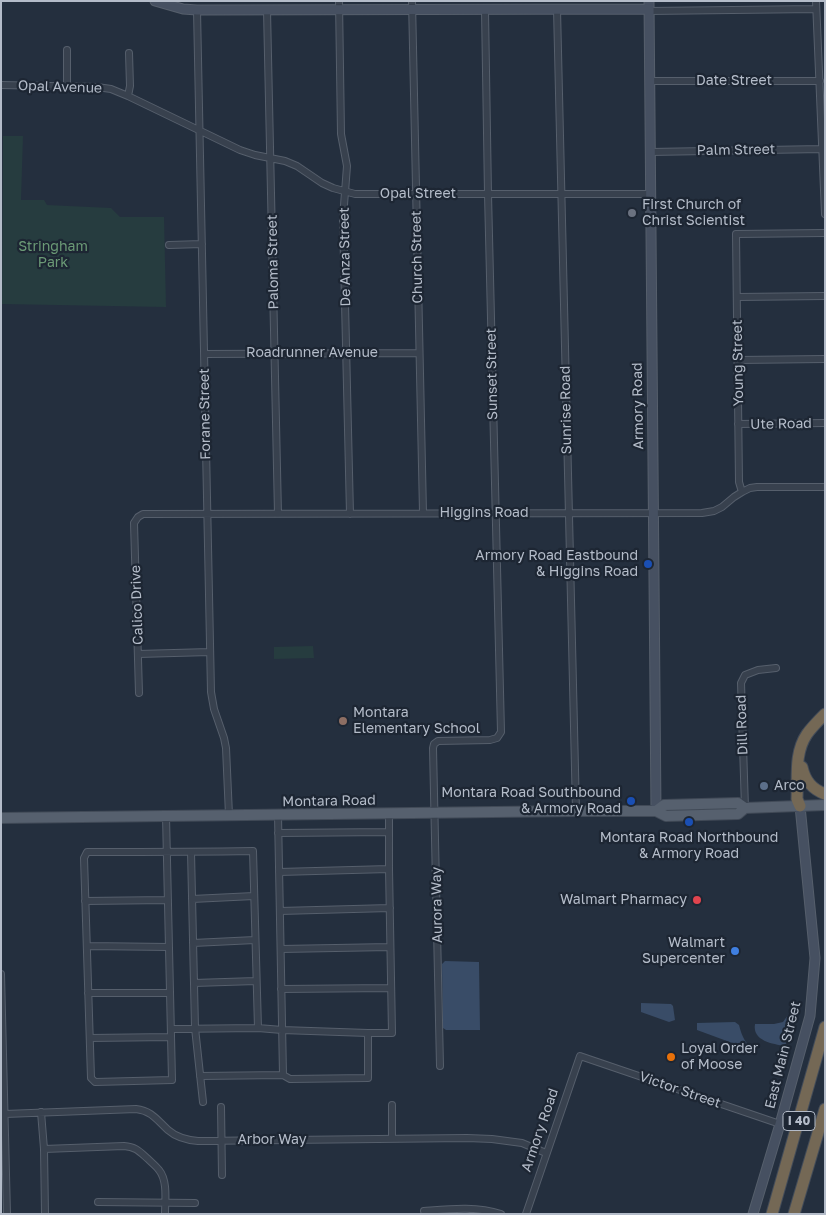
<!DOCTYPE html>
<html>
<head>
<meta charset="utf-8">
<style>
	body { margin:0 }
	#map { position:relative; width:826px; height:1215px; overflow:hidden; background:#242f3e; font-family:"Golos Text",sans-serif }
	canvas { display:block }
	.frame { position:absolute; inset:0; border:2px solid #b4bcc9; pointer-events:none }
</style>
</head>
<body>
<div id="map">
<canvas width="826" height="1215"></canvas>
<div class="frame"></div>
</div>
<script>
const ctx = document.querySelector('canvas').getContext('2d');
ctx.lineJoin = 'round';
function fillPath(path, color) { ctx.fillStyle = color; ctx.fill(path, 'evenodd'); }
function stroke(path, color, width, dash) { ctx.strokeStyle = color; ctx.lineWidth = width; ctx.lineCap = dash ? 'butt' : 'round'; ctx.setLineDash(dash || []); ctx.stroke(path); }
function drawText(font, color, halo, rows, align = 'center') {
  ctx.font = font + ' "Golos Text",sans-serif'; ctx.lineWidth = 4.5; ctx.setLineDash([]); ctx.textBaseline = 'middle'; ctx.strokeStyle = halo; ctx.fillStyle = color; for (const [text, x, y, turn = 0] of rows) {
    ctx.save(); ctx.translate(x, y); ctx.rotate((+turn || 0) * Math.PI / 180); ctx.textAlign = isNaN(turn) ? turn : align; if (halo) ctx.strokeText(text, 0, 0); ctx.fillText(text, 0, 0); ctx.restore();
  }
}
fillPath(new Path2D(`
	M3 136H23L21 200H44L47 205 111 208 120 217H164L166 307 2 304Z
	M313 646 314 658 274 659V647Z`), '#263c3f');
fillPath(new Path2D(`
	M445 961 479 962 480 1030H446L443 1028 442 964Z
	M641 1003 671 1004 673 1006 675 1020 669 1022 641 1012Z
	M788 1015 795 1016 785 1046C773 1044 752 1041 755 1024H774L783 1022Z
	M735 1022 739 1025C742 1037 746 1044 754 1051L697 1030V1023Z`), '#394c67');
const street = new Path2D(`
	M339 1 341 134 347 166 343 218 350 514
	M412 1 423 513
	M816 1 825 214
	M557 9 576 811
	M197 10 211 692 214 709 224 738 226 748 229 815
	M267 10 278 514
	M649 11 816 9
	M67 50V86
	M649 81H820
	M1 85 97 87 111 89 128 96 240 150 255 155 285 161 297 166 322 183 333 188 355 194H650
	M128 96 130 86 129 53
	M650 152 822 149
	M169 245 202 244
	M737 297 825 296
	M204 354 419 353
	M738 360 825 359
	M738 424 825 423
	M742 492 739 482 736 234 825 233
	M138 654 210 652
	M139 693 134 523 138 517 143 514 702 513 714 511 722 507 734 497 742 492 750 488 757 487H825
	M745 808 741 683 745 675 758 670 776 668
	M278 815 283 1075
	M166 816C168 904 170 992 172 1080L95 1082 91 1078 84 858 87 852C143 852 198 852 253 851L258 1028 171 1029
	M278 833 389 832
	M191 852 195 1028 203 1102
	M279 872 389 869
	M192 899 254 896
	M85 901 168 900
	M280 911 390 908
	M193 943 255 940
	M87 946 169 947
	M281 949 390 947
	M1 974 7 1214
	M194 983 256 981
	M281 989 391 988
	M88 993H170
	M258 1028 282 1030 368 1033
	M90 1038 171 1037
	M440 1066 433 748 434 744 438 741 490 740 497 738 501 732 488 194 485 10
	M200 1076 283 1075 290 1079 368 1078V1033H392L389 869V814
	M392 1105V1139
	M221 1107 222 1175
	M41 1112 44 1149 45 1214
	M5 1114 136 1109C152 1111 157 1120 168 1130 177 1138 187 1140 198 1141L467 1138 492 1139 522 1143 546 1153
	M44 1149 124 1146C136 1147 139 1151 148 1159 152 1163 156 1166 159 1170 168 1181 165 1201 165 1214
	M98 1202 195 1203
	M424 1211C450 1209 476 1206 501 1214
	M526 1214 580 1056 780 1124`);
const secondary = new Path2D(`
	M155 1 183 9 197 10 649 9
	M649 1 656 811
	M753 1214 780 1124 810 1016 815 958 800 806`);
const primary = new Path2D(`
	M656 811 664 805 738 803 745 808 825 805
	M1 818 576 811H656L666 816 738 814 745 808`);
const highway = new Path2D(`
	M802 767C805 781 812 789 825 794
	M800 806 797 799C798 777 794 753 807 734 812 727 819 720 825 714
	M772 1214 825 1027
	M794 1214 825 1109`);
stroke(street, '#565f6c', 8);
stroke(secondary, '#565f6c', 11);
stroke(primary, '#414a57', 12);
stroke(highway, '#434c59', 13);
stroke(street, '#38414e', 6);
stroke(secondary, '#465061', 9);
stroke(primary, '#56606e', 10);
stroke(highway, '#746855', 11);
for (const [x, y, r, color] of [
	[632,213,5,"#6b7280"],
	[648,564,5,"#1a4fb4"],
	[343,721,5,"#8d6e63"],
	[764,786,5,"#5c6f8a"],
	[631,801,5,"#1a4fb4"],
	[689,822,5,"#1a4fb4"],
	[697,900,5,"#e0444e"],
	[735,951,5,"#3f7fe0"],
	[671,1057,5,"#e8710a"]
]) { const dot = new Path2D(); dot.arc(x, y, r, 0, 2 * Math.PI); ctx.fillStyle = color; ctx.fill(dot); stroke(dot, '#1d2633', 2); }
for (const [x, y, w] of [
	[799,1121,32]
]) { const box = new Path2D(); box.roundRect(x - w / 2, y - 9.5, w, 19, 4); ctx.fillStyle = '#1d2633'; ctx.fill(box); stroke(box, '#b4bcc9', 1); }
drawText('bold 12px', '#b4bcc9', null, [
	["I 40",799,1121]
]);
drawText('14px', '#b4bcc9', '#1d2633', [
	["Date Street",734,81],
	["Opal Avenue",60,87,2],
	["Palm Street",736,150,-1],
	["Opal Street",418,194],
	["De Anza Street",345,257,-91],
	["Church Street",417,257,-91],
	["Paloma Street",273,262,-91],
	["Roadrunner Avenue",312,353],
	["Young Street",738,363,-91],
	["Sunset Street",492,374,-91],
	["Armory Road",638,406,-91],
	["Sunrise Road",566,410,-91],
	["Forane Street",205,414,-91],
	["Ute Road",781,424,-1],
	["Higgins Road",484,513],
	["Calico Drive",137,605,-92],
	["Dill Road",742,725,-92],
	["Montara Road",329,801,-1],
	["Aurora Way",437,905,-91],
	["East Main Street",783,1055,-76],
	["Victor Street",680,1090,19],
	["Armory Road",540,1130,-71],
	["Arbor Way",272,1140]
]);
drawText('14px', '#b4bcc9', '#1d2633', [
	["First Church of",642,205],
	["Christ Scientist",642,221],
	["Armory Road Eastbound",638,556,"right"],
	["& Higgins Road",638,572,"right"],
	["Montara",353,713],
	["Elementary School",353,729],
	["Arco",774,786],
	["Montara Road Southbound",621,793,"right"],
	["& Armory Road",621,809,"right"],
	["Montara Road Northbound",689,838,"center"],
	["& Armory Road",689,854,"center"],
	["Walmart Pharmacy",687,900,"right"],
	["Walmart",725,943,"right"],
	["Supercenter",725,959,"right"],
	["Loyal Order",681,1049],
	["of Moose",681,1065]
], 'left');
drawText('14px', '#6b9a76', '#1d2633', [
	["Stringham",53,247],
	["Park",53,263]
]);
</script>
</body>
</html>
